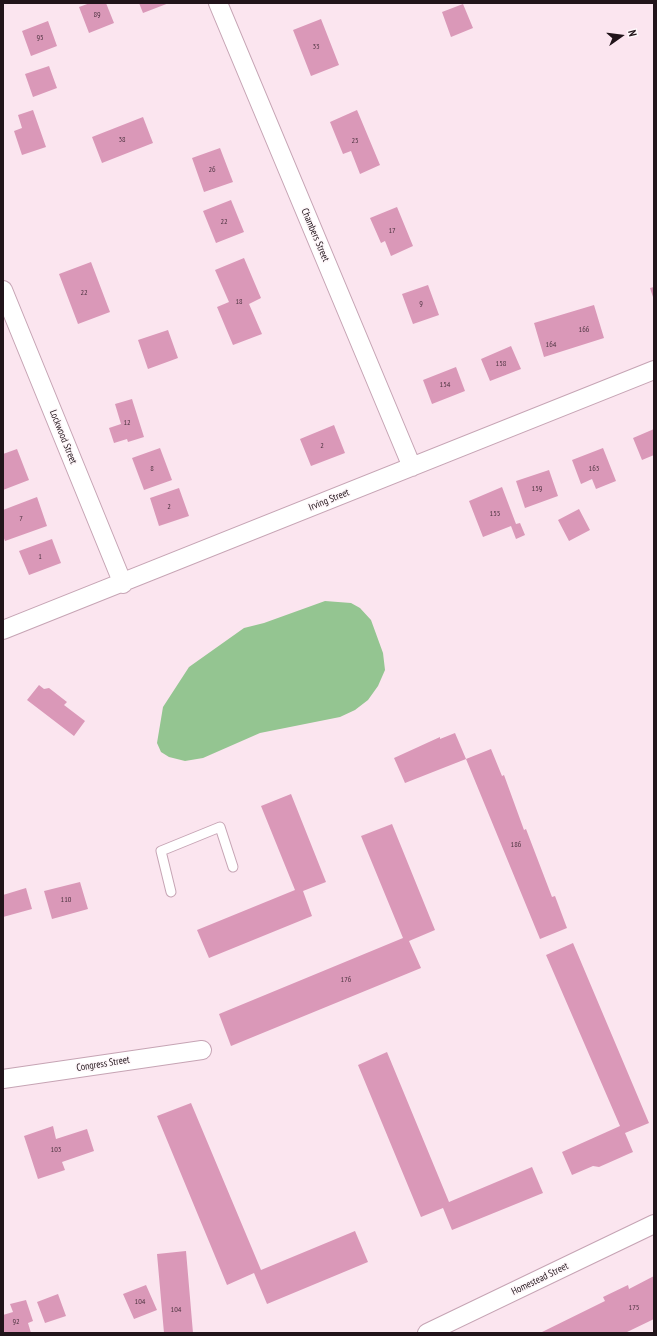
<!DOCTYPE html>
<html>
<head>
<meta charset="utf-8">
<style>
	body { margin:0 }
	#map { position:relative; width:657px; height:1336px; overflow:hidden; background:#fbe5ef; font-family:"PT Sans Narrow",sans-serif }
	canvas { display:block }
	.frame { position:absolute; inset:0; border:4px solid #21141a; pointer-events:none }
	.north { position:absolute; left:601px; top:16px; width:40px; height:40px; -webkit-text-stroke:3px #fef7fa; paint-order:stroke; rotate:76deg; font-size:11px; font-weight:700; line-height:16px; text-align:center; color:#21141a }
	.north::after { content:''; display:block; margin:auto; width:14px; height:18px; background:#21141a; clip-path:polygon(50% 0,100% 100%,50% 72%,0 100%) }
</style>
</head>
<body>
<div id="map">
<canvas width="657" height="1336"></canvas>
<div class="frame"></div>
<div class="north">N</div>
</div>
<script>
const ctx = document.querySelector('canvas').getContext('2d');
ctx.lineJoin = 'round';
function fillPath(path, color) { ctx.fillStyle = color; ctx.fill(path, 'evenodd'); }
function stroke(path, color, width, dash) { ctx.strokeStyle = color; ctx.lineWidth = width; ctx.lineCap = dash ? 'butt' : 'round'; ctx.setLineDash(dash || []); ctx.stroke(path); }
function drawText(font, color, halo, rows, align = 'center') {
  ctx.font = font + ' "PT Sans Narrow",sans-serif'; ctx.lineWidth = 3; ctx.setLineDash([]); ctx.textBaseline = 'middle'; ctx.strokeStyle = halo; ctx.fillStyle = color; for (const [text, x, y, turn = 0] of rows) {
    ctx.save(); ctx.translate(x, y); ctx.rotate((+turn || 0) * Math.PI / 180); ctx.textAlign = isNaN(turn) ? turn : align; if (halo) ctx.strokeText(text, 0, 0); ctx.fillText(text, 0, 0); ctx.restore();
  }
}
fillPath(new Path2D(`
	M325 601 351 603 360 608 371 620 383 653 385 670 378 686 368 700 355 710 340 717 260 733 203 758 185 761 169 757 161 752 157 743 163 707 189 667 244 628 264 623Z`), '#94c591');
fillPath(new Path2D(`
	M90 3H106L114 23 89 33 79 7Z
	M139 3H169L143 13Z
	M463 4 473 28 451 37 442 12Z
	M321 19 339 65 311 76 293 30Z
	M48 21 57 46 31 56 22 31Z
	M49 66 57 88 33 97 25 74Z
	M33 110 46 147 22 155 14 131 22 128 18 115Z
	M357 110 380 165 360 174 351 151 343 154 330 122Z
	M143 117 153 143 102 163 92 137Z
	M220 148 233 182 204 192 192 158Z
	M231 200 244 232 216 243 203 211Z
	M397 207 413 246 391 256 385 241 381 243 370 218Z
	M244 258 261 298 249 304 262 334 233 345 217 307 229 302 215 270Z
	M91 262 110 312 78 324 59 274Z
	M428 285 439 315 413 324 402 294Z
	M654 287V300L650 288Z
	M594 305 604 338 544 357 534 323Z
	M168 330 178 358 148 369 138 340Z
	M511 346 521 369 490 381 481 359Z
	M456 367 465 391 432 404 423 380Z
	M132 399 144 437 128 442 127 439 114 443 109 428 121 424 115 404Z
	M334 425 345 453 311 466 300 439Z
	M654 429V455L642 460 633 438Z
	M160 448 172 480 144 490 132 458Z
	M603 448 616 481 596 489 592 479 581 484 572 460Z
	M17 449 29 480 3 490V454Z
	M549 470 558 496 525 508 516 481Z
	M502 487 516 524 520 523 525 535 516 539 511 526 483 537 469 501Z
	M179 488 189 516 159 526 150 498Z
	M37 497 47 526 5 541 3 536V510Z
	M579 509 590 530 569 541 558 520Z
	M52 539 61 563 29 575 19 551Z
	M39 685 44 689 49 688 67 702 64 705 85 721 74 736 27 700Z
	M455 733 466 759 405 783 394 758 440 737V739Z
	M491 749 502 776 504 775 524 830 526 829 552 897 555 896 567 928 540 939 466 759Z
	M291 794 326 882 303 891 312 916 209 958 197 930 295 890 261 806Z
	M392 824 435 930 409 941 421 968 231 1046 219 1014 403 938 361 836Z
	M80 882 88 909 52 919 44 891Z
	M26 888 32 909 3 917V895Z
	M573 943 649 1123 625 1133 633 1152 599 1167 593 1166 572 1175 562 1152 620 1126 546 955Z
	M387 1052 449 1202 532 1167 543 1193 452 1230 443 1208 421 1217 358 1065Z
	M191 1103 261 1270 355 1231 368 1262 267 1304 254 1273 227 1285 157 1116Z
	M53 1126 56 1139 87 1129 94 1151 62 1162 65 1170 38 1179 24 1136Z
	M186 1251 193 1333H164L157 1254Z
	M654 1276V1319L625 1333H540L605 1301 603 1297 628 1285 629 1289Z
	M146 1285 157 1310 134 1319 123 1294Z
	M58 1294 66 1316 45 1323 37 1302Z
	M26 1300 33 1321 28 1323 31 1333H3V1315L13 1312 10 1304Z`), '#da98b8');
const service = new Path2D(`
	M171 892 161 851 220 827 233 867`);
const minor = new Path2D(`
	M218 3 412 467
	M3 290 123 584
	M3 630 654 370
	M3 1079 202 1050
	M427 1333 654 1224`);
stroke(service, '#c6a4b4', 11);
stroke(minor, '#c6a4b4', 20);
stroke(service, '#fff', 9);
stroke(minor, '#fff', 18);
drawText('8px', '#4f3542', null, [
	["89",97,15],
	["95",40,38],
	["33",316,47],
	["38",122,140],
	["25",355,141],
	["26",212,170],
	["22",224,222],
	["17",392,231],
	["22",84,293],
	["18",239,302],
	["9",421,304],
	["166",584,330],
	["164",551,345],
	["158",501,364],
	["154",445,385],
	["12",127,423],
	["2",322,446],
	["8",152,469],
	["163",594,469],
	["159",537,489],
	["2",169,507],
	["155",495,514],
	["7",21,519],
	["1",40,557],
	["186",516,845],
	["110",66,900],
	["176",346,980],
	["103",56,1150],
	["104",140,1302],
	["175",634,1308],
	["104",176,1310],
	["92",16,1322]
]);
drawText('10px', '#21141a', '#fef7fa', [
	["Chambers Street",315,235,67],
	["Lockwood Street",63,437,68],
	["Irving Street",329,500,-22],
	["Congress Street",103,1064,-9],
	["Homestead Street",540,1279,-26]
]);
</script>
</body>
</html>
